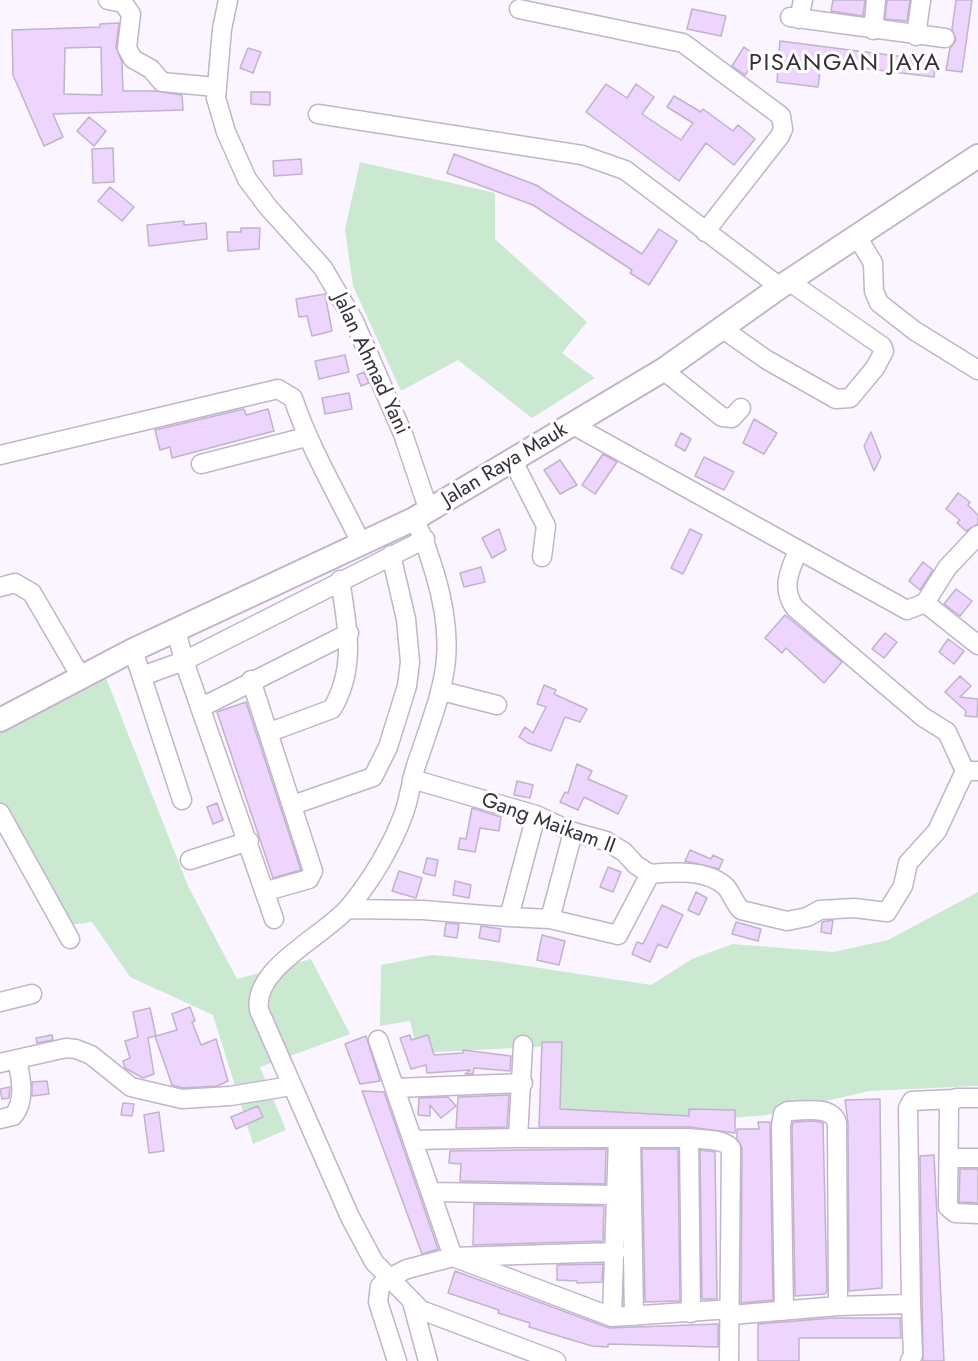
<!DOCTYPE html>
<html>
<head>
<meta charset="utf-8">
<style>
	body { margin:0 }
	canvas { display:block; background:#faf5ff }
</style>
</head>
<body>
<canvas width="978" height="1361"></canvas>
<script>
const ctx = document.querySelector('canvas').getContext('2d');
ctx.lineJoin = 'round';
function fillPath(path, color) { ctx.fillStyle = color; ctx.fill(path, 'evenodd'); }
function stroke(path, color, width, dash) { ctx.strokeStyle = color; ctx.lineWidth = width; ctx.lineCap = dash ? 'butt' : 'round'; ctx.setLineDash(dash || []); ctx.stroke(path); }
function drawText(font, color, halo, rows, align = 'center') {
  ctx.font = font + ' Jost,sans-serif'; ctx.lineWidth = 6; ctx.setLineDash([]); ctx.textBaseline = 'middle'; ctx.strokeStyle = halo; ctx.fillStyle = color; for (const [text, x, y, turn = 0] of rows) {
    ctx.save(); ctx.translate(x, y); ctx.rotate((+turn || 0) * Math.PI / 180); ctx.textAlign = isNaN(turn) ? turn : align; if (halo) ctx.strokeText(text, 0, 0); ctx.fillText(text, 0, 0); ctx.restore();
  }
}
fillPath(new Path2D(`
	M360 162 495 193V239L587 322 562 353 595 378 532 418 458 360 401 391 353 286 345 229Z
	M106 678 188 886 237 979 311 959 350 1034 260 1067 286 1130 253 1144 213 1015 130 977 92 922 56 927 0 823V733Z
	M978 892V1086H975L869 1091 766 1115 696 1121 557 1117 552 1046 418 1053 410 1021 380 1026 381 965 432 955 494 961 651 985 692 959 733 944 833 952 888 940Z`), '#cbe9d1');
const building = new Path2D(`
	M833 0H865L863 16 831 11Z
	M887 0H910L907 21 885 19Z
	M956 0H972L962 72 946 70 950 48 956 40 952 29Z
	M692 9 726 16 721 36 687 29Z
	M119 23 116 47 122 62 123 91H156L182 95 183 110 53 114 63 137 44 146 13 75 12 30 100 27V24ZM101 47 102 95 64 94 65 48Z
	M780 41 936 61 934 77 821 63 818 87 777 82Z
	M744 47 758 57 745 75 732 66Z
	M248 48 261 52 253 73 240 68Z
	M606 84 627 98 636 84 654 97 642 114 681 140 693 123 667 107 674 96 701 112 703 109 733 131 738 125 755 139 734 165 706 143 679 181 586 112Z
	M251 92H270V105L251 104Z
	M89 117 106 131 94 146 77 131Z
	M113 148 114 182 93 183 92 149Z
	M454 154 536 185 642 254 659 229 677 241 649 285 630 273 632 270 533 205 447 173Z
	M301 159 302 174 274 176 273 161Z
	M110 187 134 207 122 221 98 201Z
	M184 221V225L206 223 207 239 149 246 147 225Z
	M241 228H260L259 249 228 251 227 232H241Z
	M325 294 332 331 312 336 307 316 299 317 296 299Z
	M345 355 349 372 319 379 315 361Z
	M364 372 369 383 361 386 357 375Z
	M349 393 352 409 325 414 322 398Z
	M244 409 246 415 268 409 274 431 172 458 170 447 160 450 155 430Z
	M754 419 777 433 764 454 743 443Z
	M871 432 881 457 874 471 864 446Z
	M681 433 691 439 685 451 675 445Z
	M603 454 617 462 595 494 582 485Z
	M704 457 734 472 724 490 695 476Z
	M560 460 577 485 560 494 544 470Z
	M958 493 970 502 968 505 978 515V524L966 531 957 523 960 520 946 509Z
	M499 529 506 550 492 558 482 538Z
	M690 529 702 535 683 574 671 568Z
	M923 562 933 570 920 590 909 581Z
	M481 567 485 582 464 587 460 573Z
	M956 589 972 601 960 616 944 604Z
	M785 615 842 662 824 683 786 648 782 653 765 638Z
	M885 633 897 642 884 658 872 649Z
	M948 639 964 651 954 664 939 652Z
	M960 676 971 686 960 697 978 699 977 717 965 716 966 711 945 692Z
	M544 685 556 690 554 694 587 709 580 722 565 717 551 751 528 743 519 737 525 727 533 733 546 707 537 704Z
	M246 702 301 870 273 878 217 712Z
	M577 764 592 771 588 779 627 796 618 814 584 797 578 810 560 802 565 792 568 793Z
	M517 781 533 785 530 798 514 795Z
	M217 803 223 820 213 824 207 807Z
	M472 808 501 817 499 831 480 828 475 852 458 849 460 838 466 839Z
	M690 850 711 859 713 855 723 860 719 869 685 861Z
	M427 858 438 860 435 876 423 873Z
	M608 867 621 872 613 892 600 887Z
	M399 871 422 878 416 898 392 891Z
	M455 881 471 885 469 898 453 895Z
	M696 892 707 898 699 915 688 910Z
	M662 905 683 915 667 948 658 944 650 962 632 954 637 942 643 944Z
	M833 920 831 934 821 932 822 922Z
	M736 922 761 929 758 941 732 934Z
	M446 923 459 924 457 938 444 936Z
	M481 926 501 929 499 942 479 938Z
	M542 935 565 941 559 965 537 960Z
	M190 1007 195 1021 192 1022 201 1045 216 1039 228 1081 217 1086 183 1088 172 1085 155 1036 148 1038 154 1074 143 1078 125 1068 123 1061 130 1058 125 1041 138 1037 133 1012 150 1008 156 1036 177 1030 172 1014Z
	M52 1035 53 1040 37 1043 36 1038Z
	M410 1035 411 1040 428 1035 434 1055 463 1053V1050L511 1056 510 1071 474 1068 473 1074H465L470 1070 427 1073 426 1065 411 1069 400 1038Z
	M366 1036 380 1081 360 1084 345 1044Z
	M542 1042H562L560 1109 689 1116V1109L735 1110V1133L689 1127H539Z
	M47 1081 49 1094 32 1096V1082Z
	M10 1087 9 1098 2 1099 0 1089Z
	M362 1091 384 1092 438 1249 422 1254Z
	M509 1095 507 1127 456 1128 458 1097Z
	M448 1097 456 1106 441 1118 430 1105V1116L418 1115 419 1098Z
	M880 1099 882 1288 849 1291 848 1123 845 1100Z
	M123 1103 134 1104 132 1116 121 1115Z
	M258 1106 263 1117 236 1129 231 1117Z
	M159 1112 164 1151 149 1153 144 1115Z
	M815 1121 823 1123 827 1291 825 1294 795 1296 792 1127 793 1122Z
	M758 1122H770L773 1300 741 1303 742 1148 737 1139V1129H759Z
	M606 1149 605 1184 460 1181 461 1164 449 1163 450 1151Z
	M642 1149H678L680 1301 645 1302Z
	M700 1150 715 1152 717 1299H702Z
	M934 1155 944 1361H923L920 1156Z
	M960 1169H978V1203L959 1202Z
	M474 1204 604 1206 603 1241 473 1245Z
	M603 1264 602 1282 577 1283V1281L557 1280V1265Z
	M455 1271 609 1328 718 1324V1347L608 1344V1347L592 1346 529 1327 530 1323 498 1313 499 1310 448 1293Z
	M832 1318H900L901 1338H799V1361H758V1324Z`);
fillPath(building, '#edd5fe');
stroke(building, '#c1b3cb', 1.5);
const minor = new Path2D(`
	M108 0 123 3 131 14 127 48 133 59 151 69 162 82 216 87
	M228 0 222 29 216 98 226 132 247 179 268 207 323 268 354 321 403 434 429 511
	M519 9 683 43 781 116 783 129 780 136 705 232
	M790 17 945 38
	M799 19 803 0
	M873 30 876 0
	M916 36 921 0
	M318 114 582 155 625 170 780 287
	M858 238 873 263 874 291 879 303 915 331 978 370
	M723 329 767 360 836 399 850 398 875 368 884 351 882 346 790 282
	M663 370 722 417 732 418 741 408
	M573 425 907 610 925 603 947 568 978 535
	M0 455 278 389 293 398C310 449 338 495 361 543
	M512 459 546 526 542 557
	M201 464 306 437
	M414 519C424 537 429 555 435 574 460 658 441 690 415 769 411 783 409 799 404 813 392 846 371 881 349 907 326 935 252 968 259 1010L350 1217 374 1262 421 1310 556 1361
	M798 551C789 571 781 589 795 608L923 717 947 732 965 771H977
	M0 587 15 583 32 593 81 677
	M925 603 978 645
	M176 630 184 661 274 919
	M133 650 182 800
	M142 676 184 661 425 539
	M251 680 313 871 309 879 267 891
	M442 691 497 705
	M200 708 349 633
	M270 732 332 709C357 667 347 625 340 580
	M412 779 536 815 573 832 606 841 624 852 636 865 650 874C673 872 706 869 725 886 732 893 734 903 741 910L787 921 807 917 820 910 854 908 887 912 903 886 908 863 937 831 965 771
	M293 805 373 777 388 747 407 686 410 662 406 619 391 555
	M0 813 70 939
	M536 815 509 917 550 919 573 832
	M190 860 249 841
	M348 909 423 910 509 917
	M550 919 618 935 650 874
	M0 1002 32 994
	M378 1040 453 1257 616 1252
	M0 1063 66 1048 76 1049 91 1055 131 1087 182 1099 230 1096 291 1086
	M396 1088 523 1083
	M978 1098H956L949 1105 948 1207 955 1213 978 1214
	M0 1119 13 1116C26 1102 21 1077 17 1060
	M518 1138H689L691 1313
	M689 1138C701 1140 723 1138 731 1148L729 1361
	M618 1139 612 1317 731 1309
	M631 1139 634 1316
	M413 1140 518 1138 523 1045
	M950 1158H978
	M431 1192 617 1195
	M412 1302 428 1361
	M784 1311 781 1126 783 1114 788 1111C803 1111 832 1105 837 1123L838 1306
	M731 1315 838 1306 911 1304 908 1108 912 1101 953 1099
	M397 1361 378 1302 380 1286 389 1278 407 1269 453 1257 612 1317
	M910 1361 913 1355 911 1304`);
const major = new Path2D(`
	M0 720 133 650 414 519 663 370 780 287 978 156`);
stroke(minor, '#c2b4cc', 21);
stroke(major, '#c2b4cc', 26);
stroke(minor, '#fff', 18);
stroke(major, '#fff', 22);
drawText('21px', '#36303a', '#fff', [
	["Jalan Ahmad Yani",370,364,65],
	["Jalan Raya Mauk",505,465,-31],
	["Gang Maikam II",548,824,20]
]);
ctx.letterSpacing = '1.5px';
drawText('24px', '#36303a', '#fff', [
	["PISANGAN JAYA",845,64]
]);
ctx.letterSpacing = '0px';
</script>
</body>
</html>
